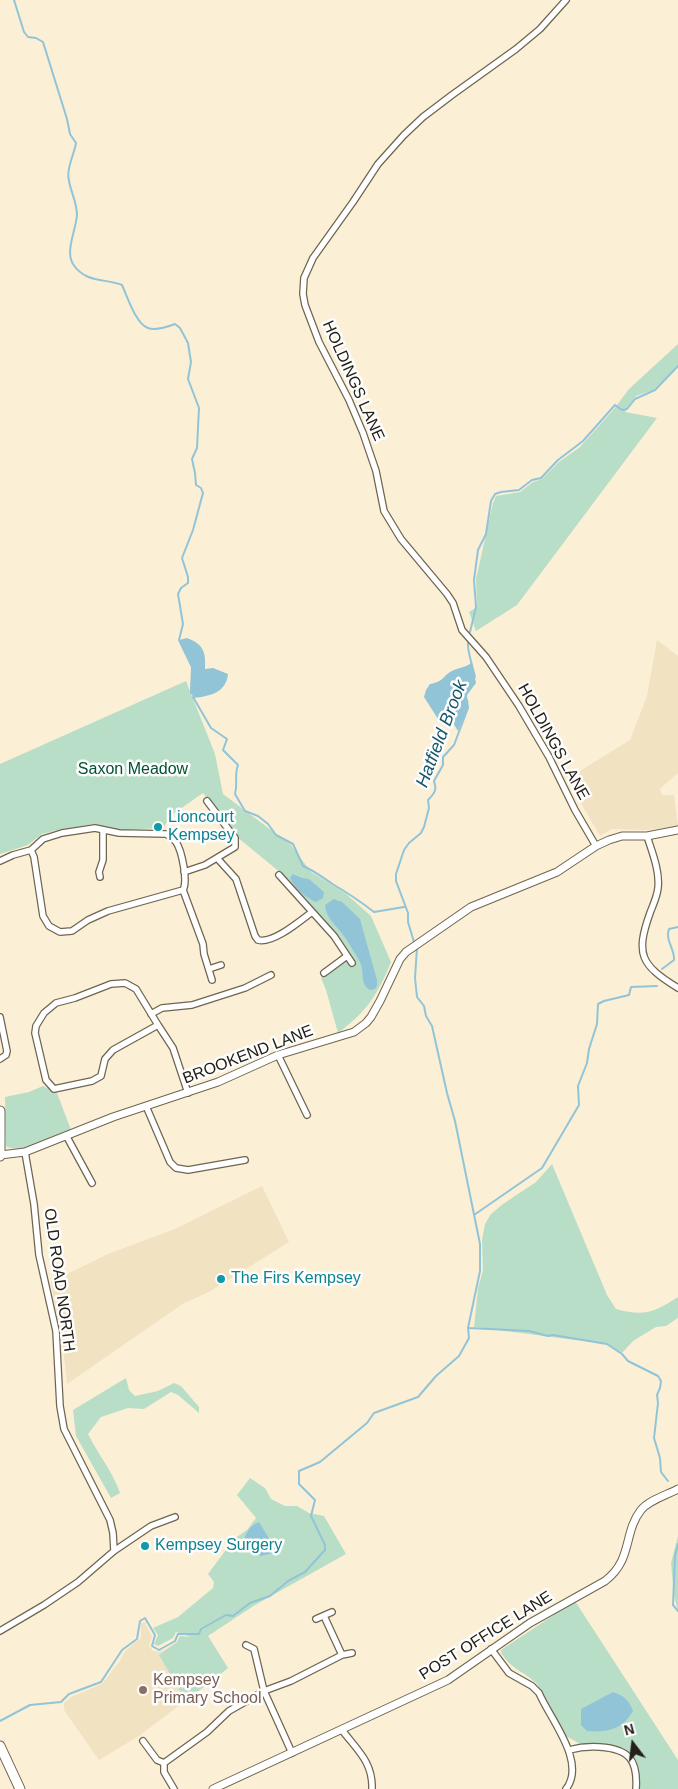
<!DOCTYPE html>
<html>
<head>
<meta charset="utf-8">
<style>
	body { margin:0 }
	#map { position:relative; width:678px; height:1789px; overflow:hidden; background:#fbefd6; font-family:Arial,sans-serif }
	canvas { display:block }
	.north { position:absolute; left:608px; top:1719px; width:50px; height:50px; -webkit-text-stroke:4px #fdfdfd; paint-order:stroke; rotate:345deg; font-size:14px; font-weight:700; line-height:20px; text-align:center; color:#242017 }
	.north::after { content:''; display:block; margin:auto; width:18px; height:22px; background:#242017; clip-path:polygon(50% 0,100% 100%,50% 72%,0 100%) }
</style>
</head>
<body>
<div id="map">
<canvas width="678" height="1789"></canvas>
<div class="north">N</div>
</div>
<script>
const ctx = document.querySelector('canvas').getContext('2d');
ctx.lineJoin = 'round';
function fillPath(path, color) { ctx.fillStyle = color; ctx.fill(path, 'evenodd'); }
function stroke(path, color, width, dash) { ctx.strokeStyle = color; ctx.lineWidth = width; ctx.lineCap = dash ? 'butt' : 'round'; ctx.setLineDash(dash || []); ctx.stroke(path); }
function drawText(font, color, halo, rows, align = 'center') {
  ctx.font = font + ' Arial,sans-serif'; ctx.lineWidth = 5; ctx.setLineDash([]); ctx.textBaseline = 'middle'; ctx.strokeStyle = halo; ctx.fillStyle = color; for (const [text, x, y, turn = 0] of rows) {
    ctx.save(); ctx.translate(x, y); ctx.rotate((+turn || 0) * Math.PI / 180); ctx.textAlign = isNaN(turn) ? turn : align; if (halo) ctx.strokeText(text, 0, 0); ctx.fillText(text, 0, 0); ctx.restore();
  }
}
fillPath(new Path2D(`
	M657 640 678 656V773L660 789 662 795H674L678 826 647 830 612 829 600 836 567 779 630 740 647 696Z
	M262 1186 289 1242 209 1292 184 1303 67 1384 64 1356 51 1282 108 1254 175 1229Z
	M145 1622 152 1637 149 1646 153 1651 158 1652 164 1650 177 1642 180 1636 195 1638 228 1668 139 1736 99 1760 64 1710V1703L71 1697 102 1684 120 1661 125 1651 141 1638V1623Z`), '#f1e2c2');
fillPath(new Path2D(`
	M678 344V367L653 390 636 396 625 412 657 418 517 605 476 631 469 612 477 607 476 579 493 503 496 496 520 492 533 482 542 479 559 462 580 447 614 409 629 389Z
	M186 681 215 754 223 794 291 845 311 872 345 893 371 916 391 962C377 996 367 1011 338 1033L326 990 321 978 350 958 335 934 307 900 281 873 237 837 203 793 173 814 163 828 119 830 94 824 62 829 42 834 28 845 0 854V764Z
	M43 1086 57 1093 71 1130C56 1136 21 1156 6 1146L5 1097 29 1092Z
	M552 1164 607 1295 616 1309C644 1317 655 1312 678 1297V1318L666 1326 656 1327 633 1341 622 1353 607 1344 474 1327 478 1288 483 1270 482 1240 485 1224 491 1214 503 1204 536 1182Z
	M126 1378 129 1390 135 1396 158 1391 174 1383 181 1386 199 1407V1413L178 1395 171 1392 144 1409 128 1408 101 1417 88 1434C98 1454 113 1472 120 1493L111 1498 76 1436 73 1410Z
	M250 1478 265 1488 271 1499 285 1506H297L309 1513 324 1516 346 1554 255 1605 208 1636 228 1668 186 1701 159 1655 177 1642 180 1636 191 1637 176 1632 173 1638 158 1646 154 1644 158 1635 153 1628 178 1617 213 1588 214 1582 208 1574 234 1539 247 1530 256 1518 237 1495Z
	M678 1536V1611L674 1596 671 1563Z
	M575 1601 678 1760V1789H638L639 1785 637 1767 631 1755 624 1748 619 1746 580 1744 566 1736 537 1684C523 1670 514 1672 501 1653V1650Z`), '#b9dec7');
fillPath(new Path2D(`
	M187 638C204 644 206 653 205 669L213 668 228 674C226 693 210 696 194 698L190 692 192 667 179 640Z
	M472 662 476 683 467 695 468 708 458 731 453 723 438 719 424 697 426 690 430 684C446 681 442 675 454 670 461 667 467 667 472 662Z
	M293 874 302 878 309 879 324 892 323 898 316 902C306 898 295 889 290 878Z
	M334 899 342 902 360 919 377 980V985L375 989 370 990C359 984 365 972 360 962 354 952 348 941 341 932 334 924 326 917 325 905Z
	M259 1522 277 1552 261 1556 256 1554 255 1549 259 1546 257 1541 244 1543C244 1535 250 1525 259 1522Z
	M613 1692C624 1696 629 1700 633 1711 623 1729 607 1733 587 1731L581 1725V1709Z`), '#92c4d8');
stroke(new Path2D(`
	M14 0 24 32 28 37 36 38 43 42 67 119 70 134 76 143C74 155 66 169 69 181 71 192 77 203 77 215 76 230 65 251 73 264 86 284 106 278 122 285 127 296 136 324 148 328 156 331 167 327 175 324L180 328 188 343 191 362 188 379 199 408 197 448 192 459 195 473 196 485 201 488 203 493 193 530 182 558 188 577V583L181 588 178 594 183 624 179 640 192 667 191 693
	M470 632 476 607 474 580 478 550 486 534 491 501 495 494 501 492 519 490 532 480 541 478 558 460 583 441 615 405 622 410 627 409 635 399 655 390 678 366
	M468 643C467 650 473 668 475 677
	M193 697 211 728 227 739 223 750 238 765C234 776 238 783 235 794L245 811 258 816 268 824 276 835 293 844 303 866C315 871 323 878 334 885 348 893 361 902 374 912L404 907
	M414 942 408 922V913L396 881V874L404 850 409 843 421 833 424 827 429 808 428 800C435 793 437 790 434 781L443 765V757L454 745 468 708 467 700
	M662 969 674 960C675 949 665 941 669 929L678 927
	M474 1215 542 1168 579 1105 578 1086 587 1063 589 1049 597 1024 598 1004 604 1001 629 995 631 987 657 986
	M469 1328 529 1331 548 1336 553 1335 607 1344 622 1354 628 1361 658 1376 661 1381 660 1388 657 1395 658 1403 654 1438 660 1458 661 1472 668 1481
	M678 1544 675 1556 673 1605 678 1611
	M0 1721 30 1705 61 1702 69 1694 101 1682 122 1650 137 1639 140 1621 145 1618 155 1635 152 1646 159 1650 175 1641 178 1634H199L201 1629 226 1615 233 1616 250 1603 270 1596 288 1581 305 1572 325 1550V1545L311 1516 315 1500 299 1484V1471L320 1462 367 1423 374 1413 418 1397 436 1376 459 1356 469 1338 468 1328 480 1271V1244L455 1121 447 1093 432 1026 426 1016 424 1006 417 997 415 978 417 948`), '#92c4d8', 2);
const minor = new Path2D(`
	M566 0 540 29 516 49 452 95 423 117 404 135 378 164 353 202 313 258 304 278 303 294 305 305 319 342 349 400 363 433 376 471 384 511 401 539 447 594 453 603 462 630 486 657 519 706 549 757 575 810 596 846
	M647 836C652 852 660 871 658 888 657 897 653 905 650 913 635 955 641 965 678 988
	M31 850 34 857 43 916 49 926 60 932 72 931 88 920 108 911 183 890
	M217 858 236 879 255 936 258 940C273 944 300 921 312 912
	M0 861 13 855 31 850 43 839 62 833 95 828 119 833 166 834C170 836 173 838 176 842 182 851 188 881 183 890L203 944 204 954 212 980
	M184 872 205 865 235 847V838L207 801
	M279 875 334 936 352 963
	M100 877 99 872 103 860V830
	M209 969 221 965
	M324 973 347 956
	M151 1014 162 1008 192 1005 245 988 271 975
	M0 1017 7 1051 6 1055 0 1059
	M158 1025 136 989 125 983 111 984 75 998 56 1003 44 1013 36 1026 35 1033 46 1080 54 1089 92 1081 101 1076 105 1059 113 1050 158 1025 173 1048 188 1093
	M278 1055 307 1115
	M146 1106 170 1162 176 1168 188 1170 245 1160
	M67 1137 92 1183
	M114 1551 151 1526 175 1517
	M316 1619 332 1612
	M0 1631 44 1605 78 1582 114 1551 113 1533 110 1520 64 1429 60 1406 56 1331 39 1255 34 1204 25 1152
	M246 1645 254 1649 264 1691 291 1681 342 1655 324 1616
	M491 1649 509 1673 532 1686 539 1693C550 1719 587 1762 566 1789
	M342 1655 352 1653
	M342 1730C357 1750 373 1762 372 1789
	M143 1741 157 1760 164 1763
	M569 1750C580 1747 589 1746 600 1747 629 1749 638 1760 636 1789
	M174 1789 164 1772V1763L207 1732 229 1711 264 1691 292 1753`);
const tertiary = new Path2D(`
	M0 1155 25 1152 113 1117 218 1082 278 1055 354 1032 366 1023 371 1017 380 1001 400 959 406 952 471 907 557 872 596 846 609 840 622 836H647L678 830
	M213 1789 448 1680 530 1623 605 1581C633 1560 623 1533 641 1510 649 1500 667 1495 678 1489`);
const primary = new Path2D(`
	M0 1111V1156
	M0 1746 20 1789`);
stroke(minor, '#6f6550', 8);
stroke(tertiary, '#6f6550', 9);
stroke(primary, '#6f6550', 11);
stroke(minor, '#fff', 5.5);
stroke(tertiary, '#fff', 7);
stroke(primary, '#fff', 9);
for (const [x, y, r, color] of [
	[158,827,5,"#0f9aa8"],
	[221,1279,5,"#0f9aa8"],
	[145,1546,5,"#0f9aa8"],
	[143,1690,5,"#8d6e63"]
]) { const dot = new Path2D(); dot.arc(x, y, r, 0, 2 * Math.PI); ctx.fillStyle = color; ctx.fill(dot); stroke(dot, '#fdfdfd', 2); }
drawText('16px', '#242017', '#fdfdfd', [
	["HOLDINGS LANE",353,381,66],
	["HOLDINGS LANE",553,742,61],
	["BROOKEND LANE",248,1055,-21],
	["OLD ROAD NORTH",59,1280,82],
	["POST OFFICE LANE",486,1636,-32]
]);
drawText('16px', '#005131', '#fdfdfd', [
	["Saxon Meadow",133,770]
]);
drawText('16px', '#0d838f', '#fdfdfd', [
	["Lioncourt",168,818],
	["Kempsey",168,836],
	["The Firs Kempsey",231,1279],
	["Kempsey Surgery",155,1546]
], 'left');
drawText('16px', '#785e54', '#fdfdfd', [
	["Kempsey",153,1681],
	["Primary School",153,1699]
], 'left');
drawText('italic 18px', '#17576d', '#fdfdfd', [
	["Hatfield Brook",442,734,-69]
]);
</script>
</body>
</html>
